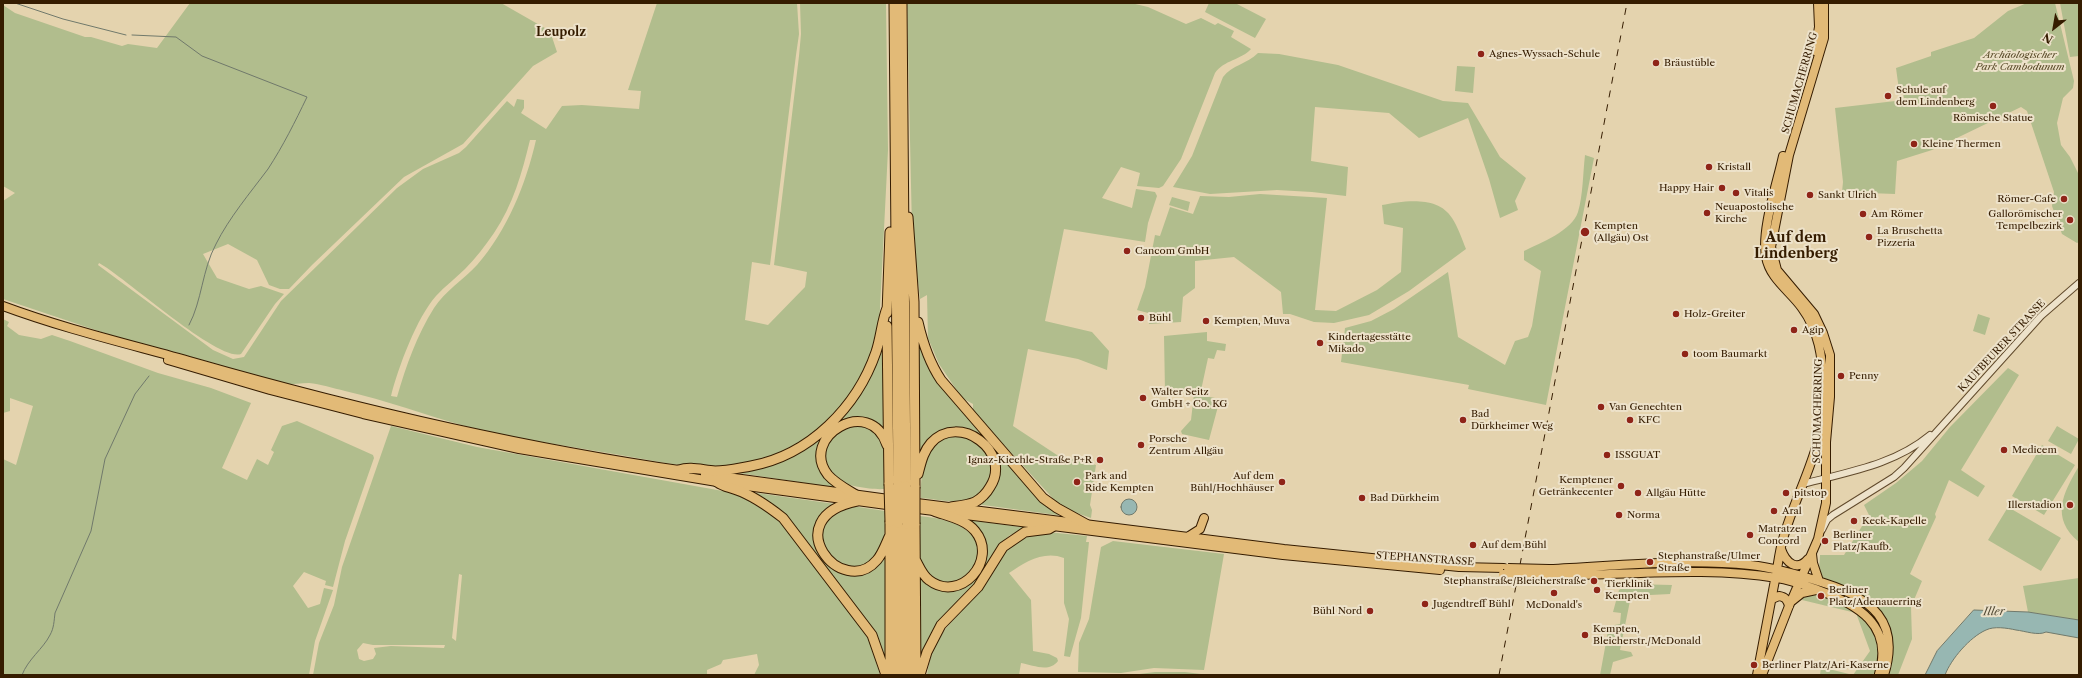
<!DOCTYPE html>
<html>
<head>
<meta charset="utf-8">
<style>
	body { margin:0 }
	#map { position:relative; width:2082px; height:678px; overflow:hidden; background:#e4d3ae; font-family:"Libre Caslon Text",serif }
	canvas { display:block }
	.frame { position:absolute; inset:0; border:4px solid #351c00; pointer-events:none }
	.north { position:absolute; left:2034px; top:8px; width:40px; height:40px; -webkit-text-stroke:3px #ede2ca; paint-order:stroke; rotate:211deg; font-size:11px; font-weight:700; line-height:16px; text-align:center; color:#351c00 }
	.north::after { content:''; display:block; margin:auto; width:14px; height:18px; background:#351c00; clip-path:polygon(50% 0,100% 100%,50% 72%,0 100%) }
</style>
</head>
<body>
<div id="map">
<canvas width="2082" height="678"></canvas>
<div class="frame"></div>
<div class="north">N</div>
</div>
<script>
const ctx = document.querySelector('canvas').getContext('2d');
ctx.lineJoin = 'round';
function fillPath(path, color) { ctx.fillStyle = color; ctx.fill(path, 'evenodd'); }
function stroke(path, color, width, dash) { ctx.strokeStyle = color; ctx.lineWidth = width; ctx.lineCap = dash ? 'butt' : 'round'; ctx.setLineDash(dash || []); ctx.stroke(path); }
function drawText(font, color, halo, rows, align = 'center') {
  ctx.font = font + ' "Libre Caslon Text",serif'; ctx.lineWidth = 4; ctx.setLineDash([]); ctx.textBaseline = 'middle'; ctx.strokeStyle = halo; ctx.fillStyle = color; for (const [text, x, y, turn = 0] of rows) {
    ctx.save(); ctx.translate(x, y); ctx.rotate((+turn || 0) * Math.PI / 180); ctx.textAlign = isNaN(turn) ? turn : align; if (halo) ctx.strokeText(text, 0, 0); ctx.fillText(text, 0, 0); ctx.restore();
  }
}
fillPath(new Path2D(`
	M190 3H501L550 31 557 52 533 66 463 144 404 177 312 265 289 289H280L269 285 257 260 228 244 203 254 217 278 249 289 261 286 284 294 275 304 241 354C218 362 125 277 99 263L98 265 213 350 233 359 244 357 281 301 397 188 423 169 459 153 466 147 507 101 514 107 517 99 524 100V108L521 113 546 129 562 106 582 105 639 109 641 91 628 90 657 3H797L799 34 796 55 770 265 752 262 745 320 768 325 805 287 807 272 774 265 799 56 801 34 800 3H886L888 150 879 328C859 409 799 464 715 467 679 468 642 458 608 453 560 445 512 438 465 426 425 415 386 400 345 391 333 388 320 384 309 383 301 383 293 384 285 385L140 345 3 299V201L15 193 3 186V5L15 13 85 37H91L122 46 128 44 157 48ZM530 140H536C526 184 507 231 477 265 463 280 445 291 434 308 417 335 406 366 397 397L391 396C398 368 417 317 436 296 445 286 456 278 465 269 476 258 485 246 494 233 513 205 522 173 530 140Z
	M907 3H1131L1148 7 1186 24 1201 18 1215 25 1218 23 1234 31 1231 37 1251 49C1241 60 1224 60 1215 73L1181 159 1163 186 1159 188 1137 186 1140 173 1121 167 1102 198 1132 208 1136 189 1155 192 1157 196 1148 223 1145 242 1064 229 1045 321 1092 332 1109 351 1107 370 1078 359 1028 349 1013 426 1057 455 1096 465 1090 505 1092 510 1091 518 1068 510 1058 504 973 411V404L962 398 939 364 928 338 927 295 920 299 912 230Z
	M1209 3H1235L1266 19 1255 38 1205 12Z
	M2027 3H2055L2074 81 2073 88 2063 98 2057 123 2061 145 2070 157 2079 175V242L2077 243 2062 234 2052 206 2054 192 2027 111 2021 107 1932 150 1897 161 1895 194 1842 192 1843 182 1835 108 1904 100 1903 91 1899 90 1896 68 1931 56V52L1974 38 2008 11Z
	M2060 3H2079V56L2070 57Z
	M1258 53 1279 54 1338 65 1443 101 1468 103 1500 157 1526 178 1515 201 1518 210 1500 218 1489 179 1468 118 1419 138 1389 113 1315 107 1311 161 1348 167 1346 196 1312 192 1277 190 1210 194 1173 187 1192 156 1223 77C1232 65 1247 64 1258 53Z
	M1457 66 1475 67 1473 93 1455 91Z
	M1585 155 1594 158 1546 405 1468 389 1469 385 1341 362 1345 328 1371 321 1394 309 1448 272 1458 337 1505 365 1515 341 1528 337 1532 326 1541 271 1524 260V251C1540 243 1572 231 1578 212 1583 196 1583 172 1585 155Z
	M1260 194 1327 198 1315 310 1336 311 1377 290 1401 272 1403 228 1384 224 1382 205C1403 201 1438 195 1452 218 1458 227 1462 239 1466 249L1409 291 1369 315 1334 323 1314 322 1290 314H1283L1281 292 1234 257 1195 261V288L1183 297 1181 322 1149 324 1148 313 1137 310 1145 287 1155 235 1160 236 1170 207 1193 214 1200 196 1229 197Z
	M1172 197 1190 202 1188 211 1169 205Z
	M1978 314 1990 318 1985 335 1973 331Z
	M3 319 9 322 7 326 19 335 41 339 52 335 70 341 158 373 211 388 251 403 222 468 247 480 257 459 268 465 274 452 271 450 282 426 297 421 373 455 374 458 345 541 333 587 325 585 326 581 304 572 293 586 308 608 320 604 324 588 333 590 315 641 309 675H3V459L16 465 33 406 10 398V411L3 413Z
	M885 331V433L872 422 860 418 849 419 833 425 819 447 838 488 732 472 774 462 841 417Z
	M1207 332V341L1226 344 1225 351 1217 350 1214 359 1208 358 1200 395 1220 399 1209 440 1182 434 1181 431 1191 420 1194 394 1165 391 1164 336Z
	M917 335 919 342 983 435 964 428 946 429 917 461Z
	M2008 368 2019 375 1961 470 1985 486 1978 497 1949 480 1935 514 1936 517 1910 574 1922 581 1911 607 1912 639 1898 675H1820L1821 667 1853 675 1870 651 1856 613 1802 600 1819 570 1820 555H1844L1869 515 1864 505 1896 483 1922 461 1950 427Z
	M852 425C857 426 862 426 867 427 890 434 885 471 884 489 874 490 844 486 836 479 824 468 820 443 835 433 840 429 846 427 852 425Z
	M391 426 477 447 734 493C751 502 766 510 780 522L868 636 880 675H754L759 665 757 654 723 660 721 664 707 670V675H313L319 643 334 605 342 567ZM459 574 462 575 456 641 452 638ZM363 643 373 645H445L444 648 391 646 374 648 376 654 373 659 364 661 359 659 357 650Z
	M2057 426 2079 439 2071 454 2048 441Z
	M966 435C971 439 979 443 984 448 999 465 990 495 967 500 953 504 936 499 921 498 920 477 924 440 950 436 955 435 961 436 966 435Z
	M991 445 1064 516 976 504C992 482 1007 474 991 445Z
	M2042 445 2075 465 2044 515 2012 496Z
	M2079 466V542C2050 518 2063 493 2079 466Z
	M750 492 835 504C815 517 806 545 827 563 833 569 845 571 852 575L886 550 888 674 884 655 805 541Z
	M852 506 885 511C885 523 886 538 880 550 856 594 798 541 832 514 837 510 846 509 852 506Z
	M2008 507 2061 538 2041 571 1988 540Z
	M920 516C1021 525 968 602 933 578 926 573 921 567 919 558 916 546 920 529 920 516Z
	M967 520 1029 528 1010 535 1000 544 981 577 920 662 918 572 923 579 959 588 985 553Z
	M1047 532 1087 536 1086 542H1089L1081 618 1070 657 1064 656 1069 619 1064 603V558C1044 550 1025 562 1009 573L1031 600 1033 651 1049 654 1057 658 1058 661C1049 673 1033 665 1021 663L1019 675H927C933 634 949 627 973 598 985 583 993 564 1006 550 1017 538 1033 535 1047 532Z
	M1113 541 1224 554 1204 670 1154 668 1121 673 1078 672 1079 643 1089 619 1101 547Z
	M2079 578V620L2028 612 2023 586Z
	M1629 584 1672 585 1670 594 1631 596 1620 650 1631 652 1633 656 1613 662 1610 675H1600L1609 626 1620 624 1621 613 1613 612 1619 590Z
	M1155 672H1185L1209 675H1132Z`), '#b1bd8d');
const water = new Path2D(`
	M1121 507a8 8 0 1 1 16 0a8 8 0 1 1-16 0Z
	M1974 610 2028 612 2079 620V638L2046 632C2038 636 2025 631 2016 630 2007 628 1994 626 1986 630 1970 637 1951 659 1945 675H1925L1937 651Z`);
fillPath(water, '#97b7b2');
stroke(water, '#70796b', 1);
stroke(new Path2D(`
	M15 3 63 19 126 35
	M132 35 176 37 202 56 307 97C295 122 283 146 268 169 250 193 229 218 216 244 202 270 202 301 189 325
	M22 675C28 659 43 649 50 635 54 628 54 621 55 613L91 531 105 459 135 394 149 376`), '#70796b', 1);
const minor = new Path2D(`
	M1803 484C1847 472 1894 465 1930 435
	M1822 530 1827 520 1833 515 1894 477 1904 468 2041 316 2079 283`);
const major = new Path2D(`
	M1815 51 1819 27 1818 3
	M3 306C65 329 129 344 193 362 354 408 519 447 686 471
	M168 360 270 390 363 414 519 449 717 482 894 506
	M705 474 896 500
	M909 502 1284 549 1459 567 1504 568
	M910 508 1283 555 1440 570
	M1189 536 1200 529 1204 518
	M1781 549C1786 563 1797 572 1808 559
	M1812 554 1813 563 1819 581
	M1549 569C1616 566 1684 558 1750 565 1775 568 1800 575 1824 583 1871 598 1901 621 1884 675
	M1549 575C1625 576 1702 566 1777 578 1791 580 1804 585 1818 590 1857 604 1894 625 1879 674
	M1772 599 1779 596C1785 597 1787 599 1789 606
	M1792 601 1802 593 1816 590
	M1757 675C1763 643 1769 612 1775 580 1778 566 1779 552 1783 539 1798 486 1828 443 1824 385 1822 357 1819 331 1802 308 1790 291 1770 279 1766 257 1761 230 1777 184 1783 156
	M1762 675 1789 606 1818 539 1826 503V442L1830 397V355L1823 333 1814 314 1777 270 1771 247 1789 155 1824 38V3`);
const highway = new Path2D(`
	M894 3 898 485
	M902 3 906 486
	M908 217 914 302 915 487
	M887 313 890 232
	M918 322C923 344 929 362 941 380L1043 498 1057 508 1086 524
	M887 326 889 484
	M679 470C690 466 702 470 715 471 727 471 739 468 751 466 810 455 857 407 876 352 881 337 882 320 887 308
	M918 474C921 463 923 452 931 443 959 412 1013 452 990 487 986 494 982 498 975 502 968 505 958 506 951 507
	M717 482C724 487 729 487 737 490 754 496 769 507 783 518L872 635 886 675
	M856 495C846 489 835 483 828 475 798 437 870 394 887 445
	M857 501C775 518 842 601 877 560 883 553 886 543 890 535
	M890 522V675
	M898 523 899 675
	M907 524 908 675
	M915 524 916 675
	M915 559C919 566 922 575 929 580 960 604 999 560 975 531 965 519 947 516 934 511
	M920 675 927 652 941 625 978 587 1003 547 1025 532 1049 529 1054 526`);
stroke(minor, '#614a2c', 8);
stroke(major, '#351c00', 10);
stroke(highway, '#351c00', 11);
stroke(minor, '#ede2ca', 6);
stroke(major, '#e2ba77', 8);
stroke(highway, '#e2ba77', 9);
stroke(new Path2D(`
	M1499 675 1627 3`), '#351c00', 1, [7, 7]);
const majorBridge = new Path2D(`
	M1508 568 1549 569
	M1503 574 1549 575`);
const highwayBridge = new Path2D(`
	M889 484 890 522
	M898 485V523
	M906 486 907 524
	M915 487V524`);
stroke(majorBridge, '#351c00', 10, []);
stroke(highwayBridge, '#351c00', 11, []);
stroke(majorBridge, '#e2ba77', 8);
stroke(highwayBridge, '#e2ba77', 9);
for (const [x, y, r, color] of [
	[1481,54,4,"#8f2418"],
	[1656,63,4,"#8f2418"],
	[1888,96,4,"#8f2418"],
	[1993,106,4,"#8f2418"],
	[1914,144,4,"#8f2418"],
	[1709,167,4,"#8f2418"],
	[1722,188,4,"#8f2418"],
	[1736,193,4,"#8f2418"],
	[1810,195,4,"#8f2418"],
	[2064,199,4,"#8f2418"],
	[1707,213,4,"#8f2418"],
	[1863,214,4,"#8f2418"],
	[2070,220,4,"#8f2418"],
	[1585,232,5,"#8f2418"],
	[1869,237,4,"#8f2418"],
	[1127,251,4,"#8f2418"],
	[1676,314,4,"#8f2418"],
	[1141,318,4,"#8f2418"],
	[1206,321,4,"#8f2418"],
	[1794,330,4,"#8f2418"],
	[1320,343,4,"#8f2418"],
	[1685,354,4,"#8f2418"],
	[1841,376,4,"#8f2418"],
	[1143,398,4,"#8f2418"],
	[1601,407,4,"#8f2418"],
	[1463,420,4,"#8f2418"],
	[1630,420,4,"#8f2418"],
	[1141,445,4,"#8f2418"],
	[2004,450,4,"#8f2418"],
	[1607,455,4,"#8f2418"],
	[1100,460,4,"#8f2418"],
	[1077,482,4,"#8f2418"],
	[1282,482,4,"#8f2418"],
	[1621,486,4,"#8f2418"],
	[1638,493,4,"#8f2418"],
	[1786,493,4,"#8f2418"],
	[1362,498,4,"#8f2418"],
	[2070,505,4,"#8f2418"],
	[1774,511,4,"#8f2418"],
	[1619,515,4,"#8f2418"],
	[1854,521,4,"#8f2418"],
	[1750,535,4,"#8f2418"],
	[1825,541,4,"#8f2418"],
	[1473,545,4,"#8f2418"],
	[1650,562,4,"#8f2418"],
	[1594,581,4,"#8f2418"],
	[1597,590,4,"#8f2418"],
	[1554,593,4,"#8f2418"],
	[1821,596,4,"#8f2418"],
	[1425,604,4,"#8f2418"],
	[1370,611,4,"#8f2418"],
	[1585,635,4,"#8f2418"],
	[1754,665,4,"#8f2418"]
]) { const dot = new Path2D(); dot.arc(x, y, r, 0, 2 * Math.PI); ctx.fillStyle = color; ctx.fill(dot); stroke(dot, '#ede2ca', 1.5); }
drawText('10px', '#351c00', '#ede2ca', [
	["Agnes-Wyssach-Schule",1489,54],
	["Bräustüble",1664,63],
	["Schule auf",1896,90],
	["dem Lindenberg",1896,102],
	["Römische Statue",1993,118,"center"],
	["Kleine Thermen",1922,144],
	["Kristall",1717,167],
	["Happy Hair",1714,188,"right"],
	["Vitalis",1744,193],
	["Sankt Ulrich",1818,195],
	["Römer-Cafe",2056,199,"right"],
	["Neuapostolische",1715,207],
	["Kirche",1715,219],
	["Am Römer",1871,214],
	["Gallorömischer",2062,214,"right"],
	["Tempelbezirk",2062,226,"right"],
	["Kempten",1594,226],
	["(Allgäu) Ost",1594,238],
	["La Bruschetta",1877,231],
	["Pizzeria",1877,243],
	["Cancom GmbH",1135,251],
	["Holz-Greiter",1684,314],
	["Bühl",1149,318],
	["Kempten, Muva",1214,321],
	["Agip",1802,330],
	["Kindertagesstätte",1328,337],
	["Mikado",1328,349],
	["toom Baumarkt",1693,354],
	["Penny",1849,376],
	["Walter Seitz",1151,392],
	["GmbH + Co. KG",1151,404],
	["Van Genechten",1609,407],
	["Bad",1471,414],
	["Dürkheimer Weg",1471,426],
	["KFC",1638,420],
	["Porsche",1149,439],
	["Zentrum Allgäu",1149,451],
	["Medicem",2012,450],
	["ISSGUAT",1615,455],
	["Ignaz-Kiechle-Straße P+R",1092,460,"right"],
	["Park and",1085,476],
	["Ride Kempten",1085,488],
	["Auf dem",1274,476,"right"],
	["Bühl/Hochhäuser",1274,488,"right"],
	["Kemptener",1613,480,"right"],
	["Getränkecenter",1613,492,"right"],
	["Allgäu Hütte",1646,493],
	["pitstop",1794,493],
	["Bad Dürkheim",1370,498],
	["Illerstadion",2062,505,"right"],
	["Aral",1782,511],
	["Norma",1627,515],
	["Keck-Kapelle",1862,521],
	["Matratzen",1758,529],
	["Concord",1758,541],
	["Berliner",1833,535],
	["Platz/Kaufb.",1833,547],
	["Auf dem Bühl",1481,545],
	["Stephanstraße/Ulmer",1658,556],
	["Straße",1658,568],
	["Stephanstraße/Bleicherstraße",1586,581,"right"],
	["Tierklinik",1605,584],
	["Kempten",1605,596],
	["Berliner",1829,590],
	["Platz/Adenauerring",1829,602],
	["Jugendtreff Bühl",1433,604],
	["McDonald's",1554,605,"center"],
	["Bühl Nord",1362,611,"right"],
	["Kempten,",1593,629],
	["Bleicherstr./McDonald",1593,641],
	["Berliner Platz/Ari-Kaserne",1762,665]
], 'left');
drawText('italic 10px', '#5a4c2a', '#ede2ca', [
	["Archäologischer",2020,55],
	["Park Cambodunum",2020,67]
]);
drawText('10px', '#351c00', '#ede2ca', [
	["SCHUMACHERRING",1800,83,-74],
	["KAUFBEURER STRASSE",2002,346,-47],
	["SCHUMACHERRING",1818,411,-89],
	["STEPHANSTRASSE",1425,559,4]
]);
drawText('italic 11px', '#524a35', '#ede2ca', [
	["Iller",1994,612,-1]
]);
drawText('bold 12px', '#351c00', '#ede2ca', [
	["Leupolz",561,33]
]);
drawText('bold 14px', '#351c00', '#ede2ca', [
	["Auf dem",1796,238],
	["Lindenberg",1796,254]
]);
</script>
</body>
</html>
